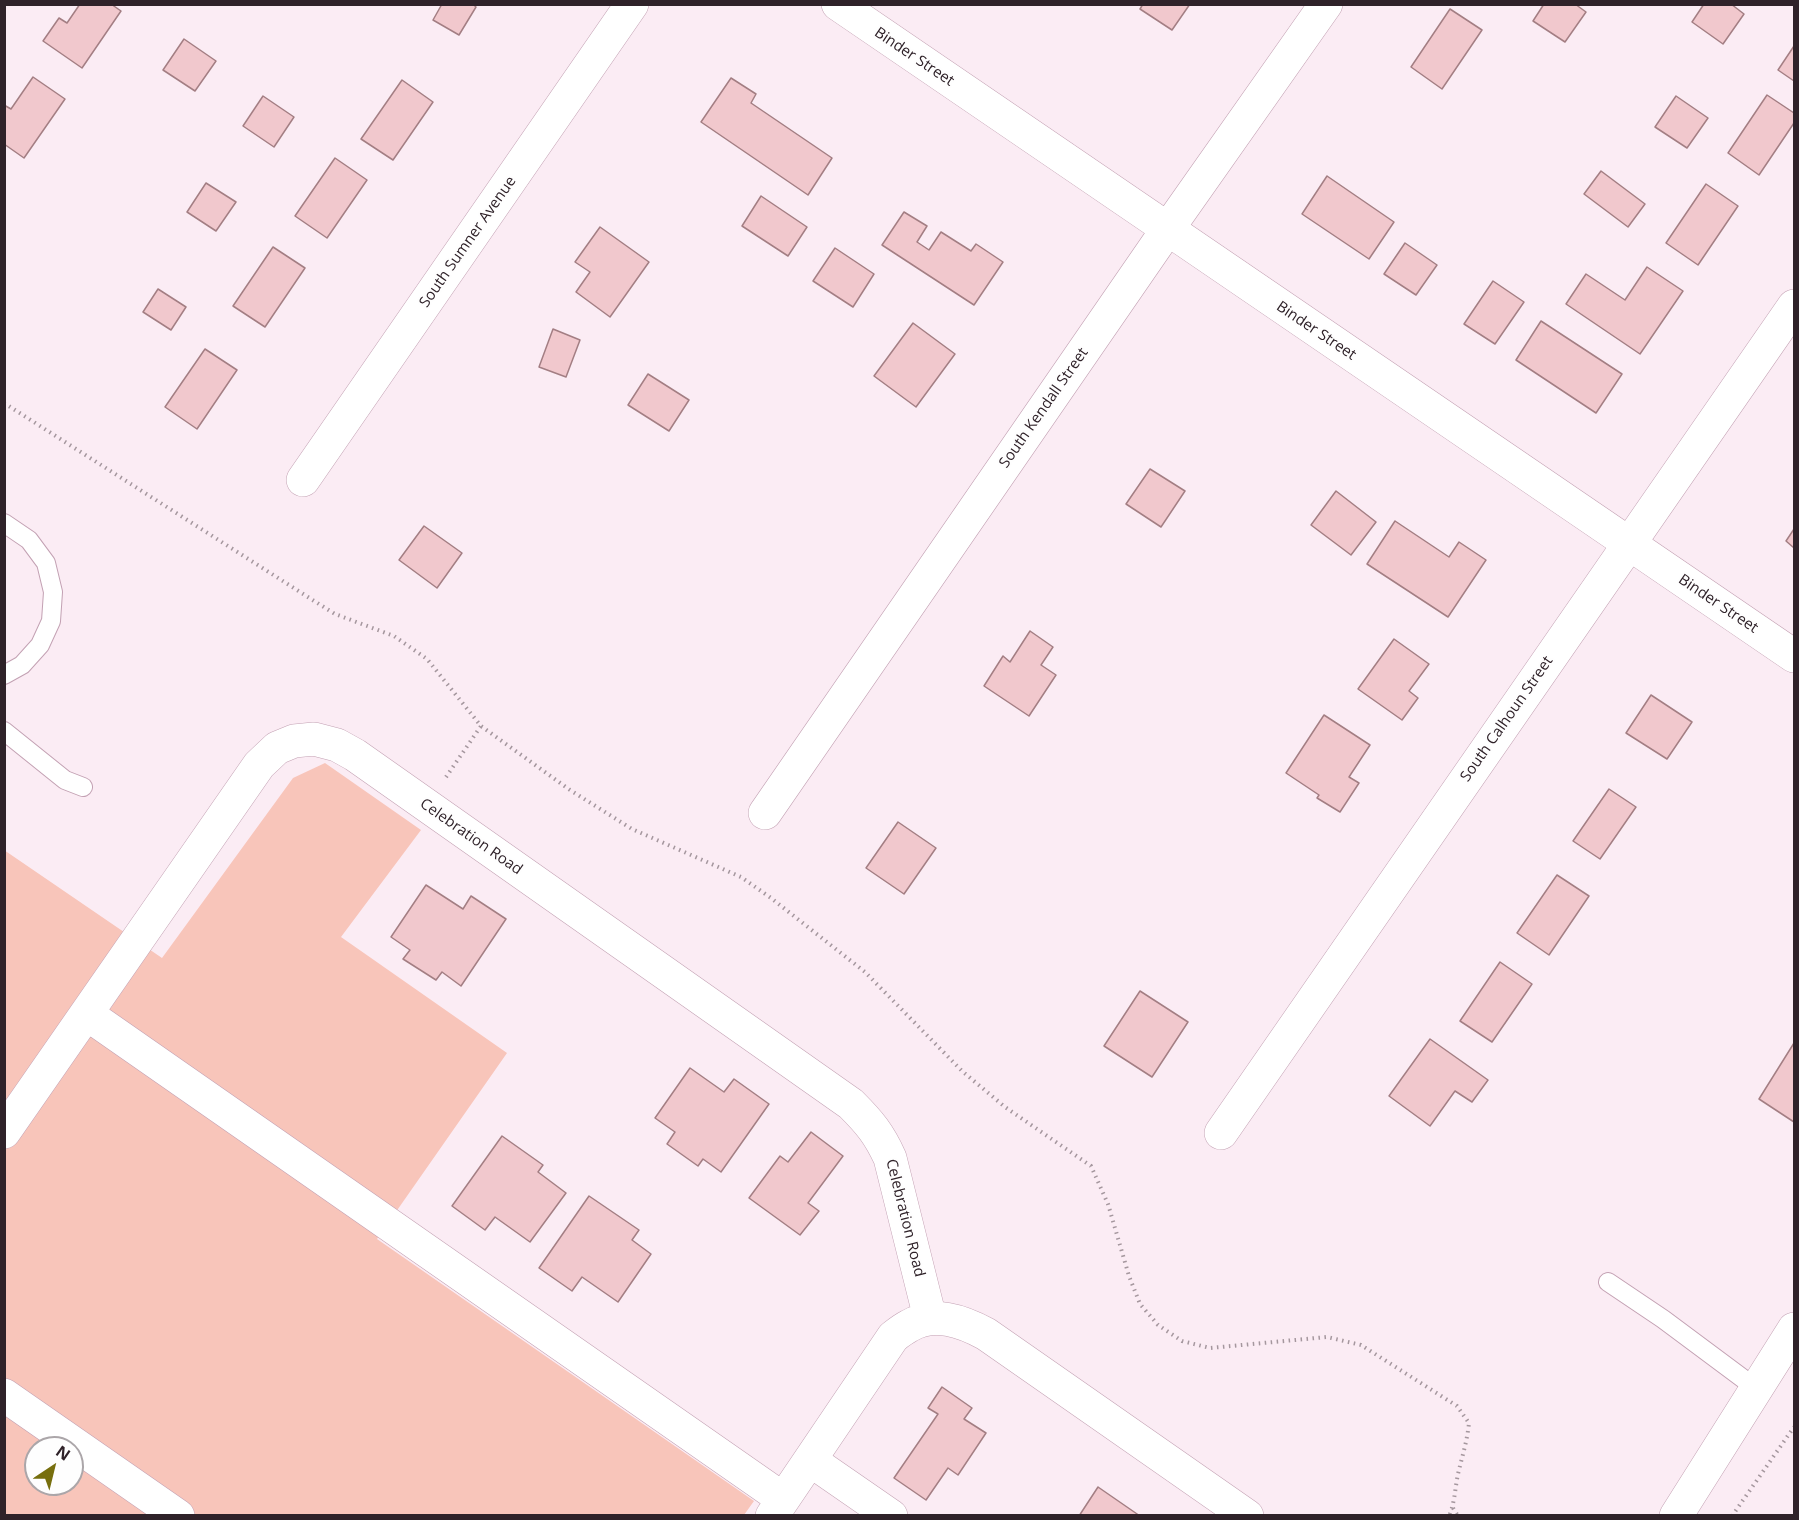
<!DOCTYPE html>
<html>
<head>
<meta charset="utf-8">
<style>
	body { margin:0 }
	#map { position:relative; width:1799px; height:1520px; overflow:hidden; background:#fbecf4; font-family:"Open Sans",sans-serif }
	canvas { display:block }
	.frame { position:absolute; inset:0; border:6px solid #2f2229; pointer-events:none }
	.north { position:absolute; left:24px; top:1436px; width:60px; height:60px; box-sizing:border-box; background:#fefefe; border:2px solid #aba6a9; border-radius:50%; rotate:35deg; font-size:16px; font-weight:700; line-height:24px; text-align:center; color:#2f2229 }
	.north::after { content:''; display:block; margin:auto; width:21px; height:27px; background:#776f0e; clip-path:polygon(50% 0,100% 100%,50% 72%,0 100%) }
</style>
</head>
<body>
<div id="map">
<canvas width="1799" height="1520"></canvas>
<div class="frame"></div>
<div class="north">N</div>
</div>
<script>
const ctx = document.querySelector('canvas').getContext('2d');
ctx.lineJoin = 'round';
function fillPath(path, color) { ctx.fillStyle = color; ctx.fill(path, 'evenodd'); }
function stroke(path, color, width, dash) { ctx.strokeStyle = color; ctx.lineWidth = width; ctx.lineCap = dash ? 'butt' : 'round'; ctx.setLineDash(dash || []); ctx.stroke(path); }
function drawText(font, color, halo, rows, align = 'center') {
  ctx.font = font + ' "Open Sans",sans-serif'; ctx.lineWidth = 4.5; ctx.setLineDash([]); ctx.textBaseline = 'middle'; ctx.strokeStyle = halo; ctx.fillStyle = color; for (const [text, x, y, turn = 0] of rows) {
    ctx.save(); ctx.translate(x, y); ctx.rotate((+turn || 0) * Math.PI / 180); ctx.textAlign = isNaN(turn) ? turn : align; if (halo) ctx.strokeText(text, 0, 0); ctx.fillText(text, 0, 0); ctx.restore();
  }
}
fillPath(new Path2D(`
	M325 763 421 830 341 937 507 1053 377 1239 754 1501 744 1515H5L4 850 162 958 293 778ZM36 1448H72V1484H36Z`), '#f8c5ba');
const building = new Path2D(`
	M80 4H111L121 11 82 68 43 41 59 18 67 23Z
	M442 4H473L476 7 459 35 433 20Z
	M1143 4H1190L1172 30 1140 9Z
	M1544 4H1575L1586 12 1565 42 1533 21Z
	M1704 4H1731L1744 14 1723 44 1692 22Z
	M1450 9 1482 30 1442 89 1411 67Z
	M184 39 216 61 195 91 163 70Z
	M1794 46V81L1778 70Z
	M33 77 65 99 24 158 4 144V105L11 109Z
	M731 78 756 94 751 103 832 158 808 195 701 122Z
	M402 80 433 102 393 160 361 139Z
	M1767 95 1794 113V123L1759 175 1728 153Z
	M263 96 294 117 274 147 243 126Z
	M1676 96 1708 118 1687 148 1655 127Z
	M335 158 367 180 327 238 295 216Z
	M1601 171 1645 204 1628 227 1584 194Z
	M1327 176 1394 222 1369 259 1302 214Z
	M206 183 236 202 216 231 187 212Z
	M1706 184 1738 206 1698 265 1666 243Z
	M761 196 807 227 788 256 742 226Z
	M904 212 927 226 917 242 929 250 941 232 971 251 976 244 1003 262 974 305 882 245Z
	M600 227 649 262 610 317 576 292 590 272 575 262Z
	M1405 243 1437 265 1416 295 1384 274Z
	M273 247 305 268 265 327 233 306Z
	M835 248 874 274 853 307 813 281Z
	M1647 267 1683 291 1640 354 1566 304 1586 274 1625 300Z
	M1493 281 1524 302 1495 344 1464 324Z
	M158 289 186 307 171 330 143 312Z
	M1541 321 1622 374 1596 413 1516 360Z
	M913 323 955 354 916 407 874 376Z
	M553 329 580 340 566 377 539 367Z
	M205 349 237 370 197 429 165 407Z
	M648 374 689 400 669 431 628 405Z
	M1150 469 1185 491 1161 527 1126 504Z
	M1336 491 1376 522 1351 555 1311 525Z
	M1395 521 1449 557 1459 542 1486 560 1448 617 1367 564Z
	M424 526 462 553 437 588 399 560Z
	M1794 529V548L1786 541Z
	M1030 631 1053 647 1041 665 1056 675 1029 716 984 686 1003 656 1010 662Z
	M1394 639 1429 664 1409 691 1418 698 1402 720 1358 689Z
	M1651 695 1692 722 1667 759 1626 733Z
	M1324 715 1370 745 1349 777 1359 783 1340 812 1317 798 1319 795 1286 773Z
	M1609 789 1636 807 1600 859 1573 841Z
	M898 822 936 848 904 894 866 868Z
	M1557 875 1589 896 1549 955 1517 933Z
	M426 885 463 909 471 896 506 919 461 986 442 972 436 980 403 959 410 950 391 937Z
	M1500 962 1532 984 1492 1042 1460 1021Z
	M1140 991 1188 1022 1152 1077 1104 1046Z
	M1430 1039 1488 1080 1472 1102 1455 1091 1430 1126 1389 1096Z
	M1794 1043V1122L1759 1099Z
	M690 1068 724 1092 734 1079 769 1104 721 1172 703 1159 698 1166 667 1144 675 1132 655 1118Z
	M811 1132 843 1156 808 1203 819 1211 800 1235 749 1198 780 1156 788 1162Z
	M502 1136 543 1165 538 1172 566 1193 530 1242 495 1217 485 1230 452 1206Z
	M589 1196 639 1230 632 1240 651 1254 618 1302 582 1277 572 1291 539 1268Z
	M942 1387 972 1408 964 1419 986 1433 958 1475 948 1468 926 1500 894 1478 938 1414 928 1408Z
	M1098 1487 1140 1516H1079Z`);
fillPath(building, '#f1c8cd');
stroke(building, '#a37e83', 1.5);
const service = new Path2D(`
	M4 523 29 540 46 563 53 592 51 621 40 645 22 665 4 675
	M4 731 65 780 83 787
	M1608 1282 1663 1319 1757 1389`);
const minor = new Path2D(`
	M838 4 1794 656
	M303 480 632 4
	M765 813 1167 230 1326 4
	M87 1014 783 1499
	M4 1132 259 765 277 748 294 741 314 739 337 745 355 755 851 1104C870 1123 879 1134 890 1158L930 1318
	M1221 1133 1794 306
	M4 1395 178 1516
	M810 1460 891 1516
	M772 1516 893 1337C898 1333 903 1329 909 1326 934 1311 962 1321 986 1334L1247 1516
	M1676 1516 1794 1329`);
stroke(service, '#c3a1b3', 20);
stroke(minor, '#c3a1b3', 34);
stroke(new Path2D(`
	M4 403 311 599 335 614 394 636 427 659 481 726 570 790 632 829 741 877 771 898 865 972 962 1071 1005 1107 1091 1166 1108 1204 1129 1276 1140 1304 1158 1325 1182 1341 1210 1348 1327 1337 1361 1345 1457 1406 1469 1423C1467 1442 1462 1457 1458 1474 1455 1488 1455 1502 1449 1516
	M446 777 481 726
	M1453 1508 1458 1516
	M1732 1516 1794 1427`), '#a5979e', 4, [1.5, 4.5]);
stroke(service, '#fff', 18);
stroke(minor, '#fff', 33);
drawText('15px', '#2f2229', '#fefefe', [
	["Binder Street",914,57,34],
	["South Sumner Avenue",468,242,-55],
	["Binder Street",1316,331,34],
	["South Kendall Street",1044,408,-55],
	["Binder Street",1718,604,34],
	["South Calhoun Street",1507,719,-55],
	["Celebration Road",471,837,35],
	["Celebration Road",905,1218,76]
]);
</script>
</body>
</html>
